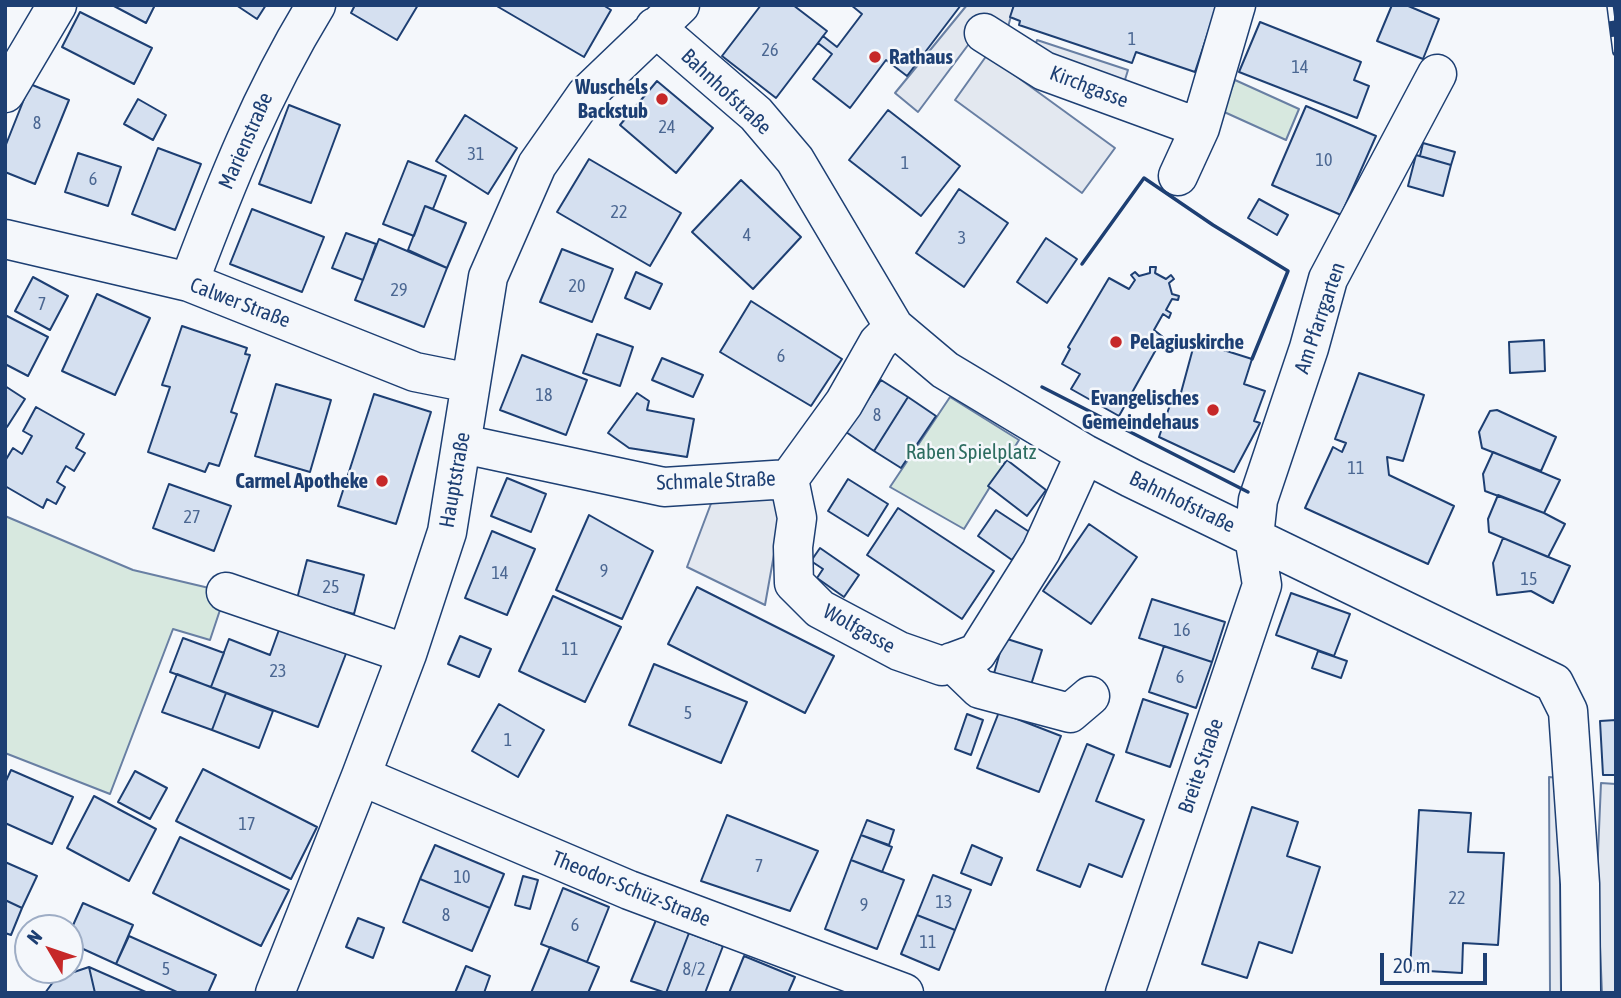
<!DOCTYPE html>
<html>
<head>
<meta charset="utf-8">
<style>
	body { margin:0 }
	#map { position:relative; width:1621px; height:998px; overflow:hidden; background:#f4f7fb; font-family:"Asap Condensed",sans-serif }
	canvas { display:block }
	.frame { position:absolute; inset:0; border:7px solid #1d3f73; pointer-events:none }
	.north { position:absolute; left:14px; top:914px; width:70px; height:70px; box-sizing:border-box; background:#f4f7fb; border:2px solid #9eadc5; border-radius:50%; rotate:309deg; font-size:19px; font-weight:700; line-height:28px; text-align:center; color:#1d3f73 }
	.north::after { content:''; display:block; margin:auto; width:24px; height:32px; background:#c62828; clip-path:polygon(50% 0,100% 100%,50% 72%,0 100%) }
	.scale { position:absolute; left:1380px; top:953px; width:107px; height:32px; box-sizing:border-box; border:4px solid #1d3f73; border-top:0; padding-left:9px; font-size:21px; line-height:24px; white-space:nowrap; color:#1d3f73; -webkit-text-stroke:5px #f4f7fb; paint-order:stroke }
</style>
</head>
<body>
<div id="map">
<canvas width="1621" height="998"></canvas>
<div class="frame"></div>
<div class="north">N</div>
<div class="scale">20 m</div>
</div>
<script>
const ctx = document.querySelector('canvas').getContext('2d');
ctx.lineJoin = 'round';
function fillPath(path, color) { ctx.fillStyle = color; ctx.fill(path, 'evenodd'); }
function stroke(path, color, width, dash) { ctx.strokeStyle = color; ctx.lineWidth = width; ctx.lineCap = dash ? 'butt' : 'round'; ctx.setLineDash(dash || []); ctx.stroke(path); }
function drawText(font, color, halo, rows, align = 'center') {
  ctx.font = font + ' "Asap Condensed",sans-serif'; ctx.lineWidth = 5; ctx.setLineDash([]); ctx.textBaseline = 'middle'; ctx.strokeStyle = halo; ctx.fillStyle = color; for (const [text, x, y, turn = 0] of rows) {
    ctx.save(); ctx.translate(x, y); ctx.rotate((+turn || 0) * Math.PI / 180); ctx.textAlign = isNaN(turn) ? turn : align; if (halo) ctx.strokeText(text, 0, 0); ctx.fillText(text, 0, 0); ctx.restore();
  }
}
const green = new Path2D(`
	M1235 80 1299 109 1286 140 1222 111Z
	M950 397 1019 440 964 529 890 487Z
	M5 516 133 570 226 592 210 640 173 629 110 794 5 753Z`);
fillPath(green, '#d7e8df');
stroke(green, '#687fa3', 2);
const parking = new Path2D(`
	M967 5H1014L1008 27 986 21 918 112 895 93Z
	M1037 40 1128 70 1124 83 1033 52Z
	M987 55 1115 148 1082 193 955 100Z
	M715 493 779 498 778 532 765 605 687 567Z
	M1549 777 1559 778 1561 993H1550Z
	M1601 783 1616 784V993H1602L1597 877Z`);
fillPath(parking, '#e3e8f0');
stroke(parking, '#687fa3', 2);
const building = new Path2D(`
	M112 5H155L146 23Z
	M236 5H266L257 19Z
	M355 5H418L397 40 351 13Z
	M495 5H603L611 10 584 57Z
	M761 5H793L827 31 776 98 722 56Z
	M851 5H961L907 76 886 60 850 108 813 79 832 54 818 43 823 36 837 47 862 14Z
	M1014 5H1217L1195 72 1136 52 1132 63 1019 25 1020 21 1010 17Z
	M1392 5H1406L1439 19 1423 59 1377 41Z
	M80 12 152 48 134 84 62 47Z
	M1260 22 1361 62 1354 80 1369 86 1357 118 1239 72Z
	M657 81 713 128 676 173 620 125Z
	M30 84 69 100 35 184 5 172V147Z
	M138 99 166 115 153 140 124 124Z
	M289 105 340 125 311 203 259 184Z
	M1306 106 1376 136 1341 215 1272 185Z
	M888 110 960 166 921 216 849 160Z
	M465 115 517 148 488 194 436 161Z
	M1423 143 1455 152 1451 165 1420 156Z
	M158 148 201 164 175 230 132 214Z
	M78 153 121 167 108 206 65 192Z
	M1416 155 1451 165 1443 196 1408 186Z
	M589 159 681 213 650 266 557 212Z
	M408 161 446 176 433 209 425 206 414 236 383 224Z
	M741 180 801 237 753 289 692 232Z
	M959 189 1008 223 964 287 916 253Z
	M1259 199 1288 215 1277 235 1248 218Z
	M425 206 466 223 447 268 408 250Z
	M252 209 324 237 302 292 230 264Z
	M346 233 376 244 363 280 332 268Z
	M1046 238 1077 259 1047 303 1017 282Z
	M379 239 447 268 424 327 355 300Z
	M562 249 613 269 592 322 540 302Z
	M1150 267H1156L1155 273 1166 279 1171 275 1174 279 1169 283 1172 294 1179 296 1178 300 1172 299 1166 310 1171 313 1169 318 1163 314 1154 330 1163 337 1119 416 1071 389 1080 374 1062 364 1070 349 1068 347 1109 278 1129 289 1135 280 1131 275 1135 272 1139 276 1150 273Z
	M636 272 662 284 650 309 625 298Z
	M33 277 68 296 50 330 15 311Z
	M97 294 150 318 115 395 62 371Z
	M751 301 842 359 811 406 720 352Z
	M5 315 48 337 28 376 5 364Z
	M182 326 247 348 245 354 250 355 231 412 237 414 219 466 209 463 205 472 148 452 170 387 162 385Z
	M597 334 633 347 620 386 583 373Z
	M1544 340 1545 371 1510 373 1509 342Z
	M1195 341 1252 359 1244 384 1265 391 1254 421 1260 423 1234 472 1159 437 1172 399 1179 400Z
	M522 355 587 380 566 435 500 410Z
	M662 358 703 375 693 397 652 380Z
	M1359 373 1424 395 1403 461 1387 457 1389 475 1454 506 1428 564 1305 508 1333 447 1342 452 1346 443 1335 439Z
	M881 380 908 397 874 451 846 432Z
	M276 384 331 400 310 472 255 456Z
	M5 386 25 399 7 427 5 426Z
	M637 393 649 401 647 410 694 419 687 457 629 448 608 433Z
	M374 394 431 412 396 524 338 506Z
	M908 397 936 416 901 468 874 451Z
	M36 407 84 434 76 448 85 453 74 471 66 466 57 482 65 487 56 504 47 499 43 508 5 486V461L13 448 22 454 32 436 23 431Z
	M1497 410 1556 437 1541 471 1482 448 1479 432 1490 411Z
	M1493 452 1560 480 1544 513 1485 491 1483 474Z
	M1007 460 1046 490 1027 516 988 486Z
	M507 478 546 494 531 532 491 516Z
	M848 479 888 504 868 536 828 511Z
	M169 484 231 506 214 551 153 528Z
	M1498 495 1544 513 1565 524 1548 557 1489 532 1488 519Z
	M898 508 994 571 962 619 867 555Z
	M996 510 1031 533 1012 560 978 536Z
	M589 515 653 551 622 619 556 590Z
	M1089 524 1137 557 1091 624 1043 591Z
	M492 531 535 549 507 615 465 598Z
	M1503 538 1570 566 1553 603 1531 591 1497 595 1493 563Z
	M820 548 859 575 844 597 817 578 823 569 811 561Z
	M307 560 364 575 354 614 297 599Z
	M697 587 834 656 805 713 668 644Z
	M1291 593 1350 614 1334 656 1276 635Z
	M553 596 621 627 585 702 519 671Z
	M1152 599 1225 622 1212 662 1139 638Z
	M280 627 347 651 318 727 211 687 229 639 270 655Z
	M460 636 491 649 479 677 448 664Z
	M183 638 224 653 211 687 170 672Z
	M1004 638 1042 650 1030 688 993 677Z
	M1164 646 1212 662 1196 708 1149 692Z
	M1318 651 1347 661 1341 678 1312 668Z
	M654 664 747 702 721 763 629 725Z
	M177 674 226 693 212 730 162 712Z
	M226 693 273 711 259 748 212 730Z
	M1143 699 1188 714 1170 767 1126 752Z
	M499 704 544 730 518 777 472 751Z
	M999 712 1061 736 1039 792 977 768Z
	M967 714 983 720 971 755 955 749Z
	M1616 720V775H1603L1600 721Z
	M1087 744 1114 755 1096 801 1144 820 1122 877 1089 864 1080 887 1037 870Z
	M203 769 317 827 291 879 176 821Z
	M11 770 73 797 52 844 5 823V783Z
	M135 771 167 788 150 819 118 802Z
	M94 796 156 829 129 881 67 848Z
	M1252 807 1298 822 1287 856 1320 867 1292 953 1259 942 1247 978 1202 964Z
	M1419 810 1471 813 1468 852 1504 853 1498 945 1463 943 1462 973 1410 970Z
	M727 815 818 851 790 911 701 881Z
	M867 820 894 830 889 845 861 835Z
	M861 835 892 847 882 872 851 860Z
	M180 837 289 890 261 946 153 893Z
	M435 845 504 874 490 908 420 879Z
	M972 845 1002 858 991 885 961 873Z
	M851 860 904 880 877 949 825 929Z
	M5 862 37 876 22 908 5 900Z
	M933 875 971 890 955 930 917 915Z
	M523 876 538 880 530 909 515 905Z
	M420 879 490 908 472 951 403 922Z
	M563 888 609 907 587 962 541 944Z
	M5 900 22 908 11 935 5 933Z
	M83 903 133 925 116 964 70 943V932Z
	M917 915 955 930 939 970 901 954Z
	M358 918 384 928 373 958 346 947Z
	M656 920 689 933 666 993 631 981Z
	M689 933 723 946 705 993H666Z
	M129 936 216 975 208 993H179L116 964Z
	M550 947 599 967 588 993H531Z
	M744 956 795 977 788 993H729Z
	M466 966 490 976 484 993H455Z
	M89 967 148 993H95Z
	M89 967 95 993H45L56 978Z`);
fillPath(building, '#d5e0f0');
stroke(building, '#1d3f73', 2);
const minor = new Path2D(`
	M655 27 756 114 795 160 894 327 945 370 1085 454 1131 478 1554 683 1568 711 1580 884 1581 993
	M984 33 1044 71 1200 128
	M5 93 57 5
	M1178 176 1200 128 1236 5
	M5 239 189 282 415 372 470 383
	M189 282C226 184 261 95 316 5
	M463 444 664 487 789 479 844 403 878 343 894 327
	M789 479 797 518 793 547 794 583 820 609 899 651 942 666 977 653 1041 551 1085 454
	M226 592 407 654
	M952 662 980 689 1070 713 1090 696
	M361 776 629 890 904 993
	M275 993 361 776 407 654 447 532 488 277 537 165 586 95 680 5
	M1125 993 1262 585 1254 537 1258 500 1309 348 1328 279 1437 74`);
stroke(minor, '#1d3f73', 41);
stroke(minor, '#f4f7fb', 38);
const rail = new Path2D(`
	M1610 5 1616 52`);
stroke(rail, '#1d3f73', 8);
stroke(rail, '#f4f7fb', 5, [16]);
stroke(new Path2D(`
	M1082 264 1144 178 1213 225 1288 271 1252 359
	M1042 387 1248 492`), '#1d3f73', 3.5);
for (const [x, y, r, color] of [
	[875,57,7,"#c62828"],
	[662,99,7,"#c62828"],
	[1116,342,7,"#c62828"],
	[1213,410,7,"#c62828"],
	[382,481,7,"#c62828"]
]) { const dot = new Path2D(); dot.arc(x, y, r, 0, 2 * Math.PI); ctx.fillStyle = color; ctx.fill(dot); stroke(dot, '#f4f7fb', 2.5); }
drawText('18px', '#4b6792', null, [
	["1",1132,39],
	["26",770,50],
	["14",1300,67],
	["8",37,123],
	["24",667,127],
	["31",476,154],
	["10",1324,160],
	["1",905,163],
	["6",93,179],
	["22",619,212],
	["4",747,235],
	["3",962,238],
	["20",577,286],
	["29",399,290],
	["7",42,304],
	["6",781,356],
	["18",544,395],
	["8",877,415],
	["11",1356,468],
	["27",192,517],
	["9",604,571],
	["14",500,573],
	["15",1529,579],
	["25",331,587],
	["16",1182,630],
	["11",570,649],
	["23",278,671],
	["6",1180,677],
	["5",688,713],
	["1",508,740],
	["17",247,824],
	["7",759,866],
	["10",462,877],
	["22",1457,898],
	["13",944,902],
	["9",864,905],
	["8",446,915],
	["6",575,925],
	["11",928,942],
	["5",166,969],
	["8/2",694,969]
]);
drawText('bold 21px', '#1d3f73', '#f4f7fb', [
	["Rathaus",889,57,"left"],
	["Wuschels",648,87],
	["Backstub",648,111],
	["Pelagiuskirche",1130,342,"left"],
	["Evangelisches",1199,398],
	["Gemeindehaus",1199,422],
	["Carmel Apotheke",368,481]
], 'right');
drawText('21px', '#1d3f73', '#f4f7fb', [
	["Kirchgasse",1089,87,21],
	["Bahnhofstraße",726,92,43],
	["Marienstraße",246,141,-66],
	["Calwer Straße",240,303,21],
	["Am Pfarrgarten",1320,318,-71],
	["Hauptstraße",455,480,-80],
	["Schmale Straße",716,481,-2],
	["Bahnhofstraße",1182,502,26],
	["Wolfgasse",859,629,29],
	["Breite Straße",1201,766,-71],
	["Theodor-Schüz-Straße",631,889,22]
]);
drawText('21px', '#2c6c60', '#f4f7fb', [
	["Raben Spielplatz",971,452]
]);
</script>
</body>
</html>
